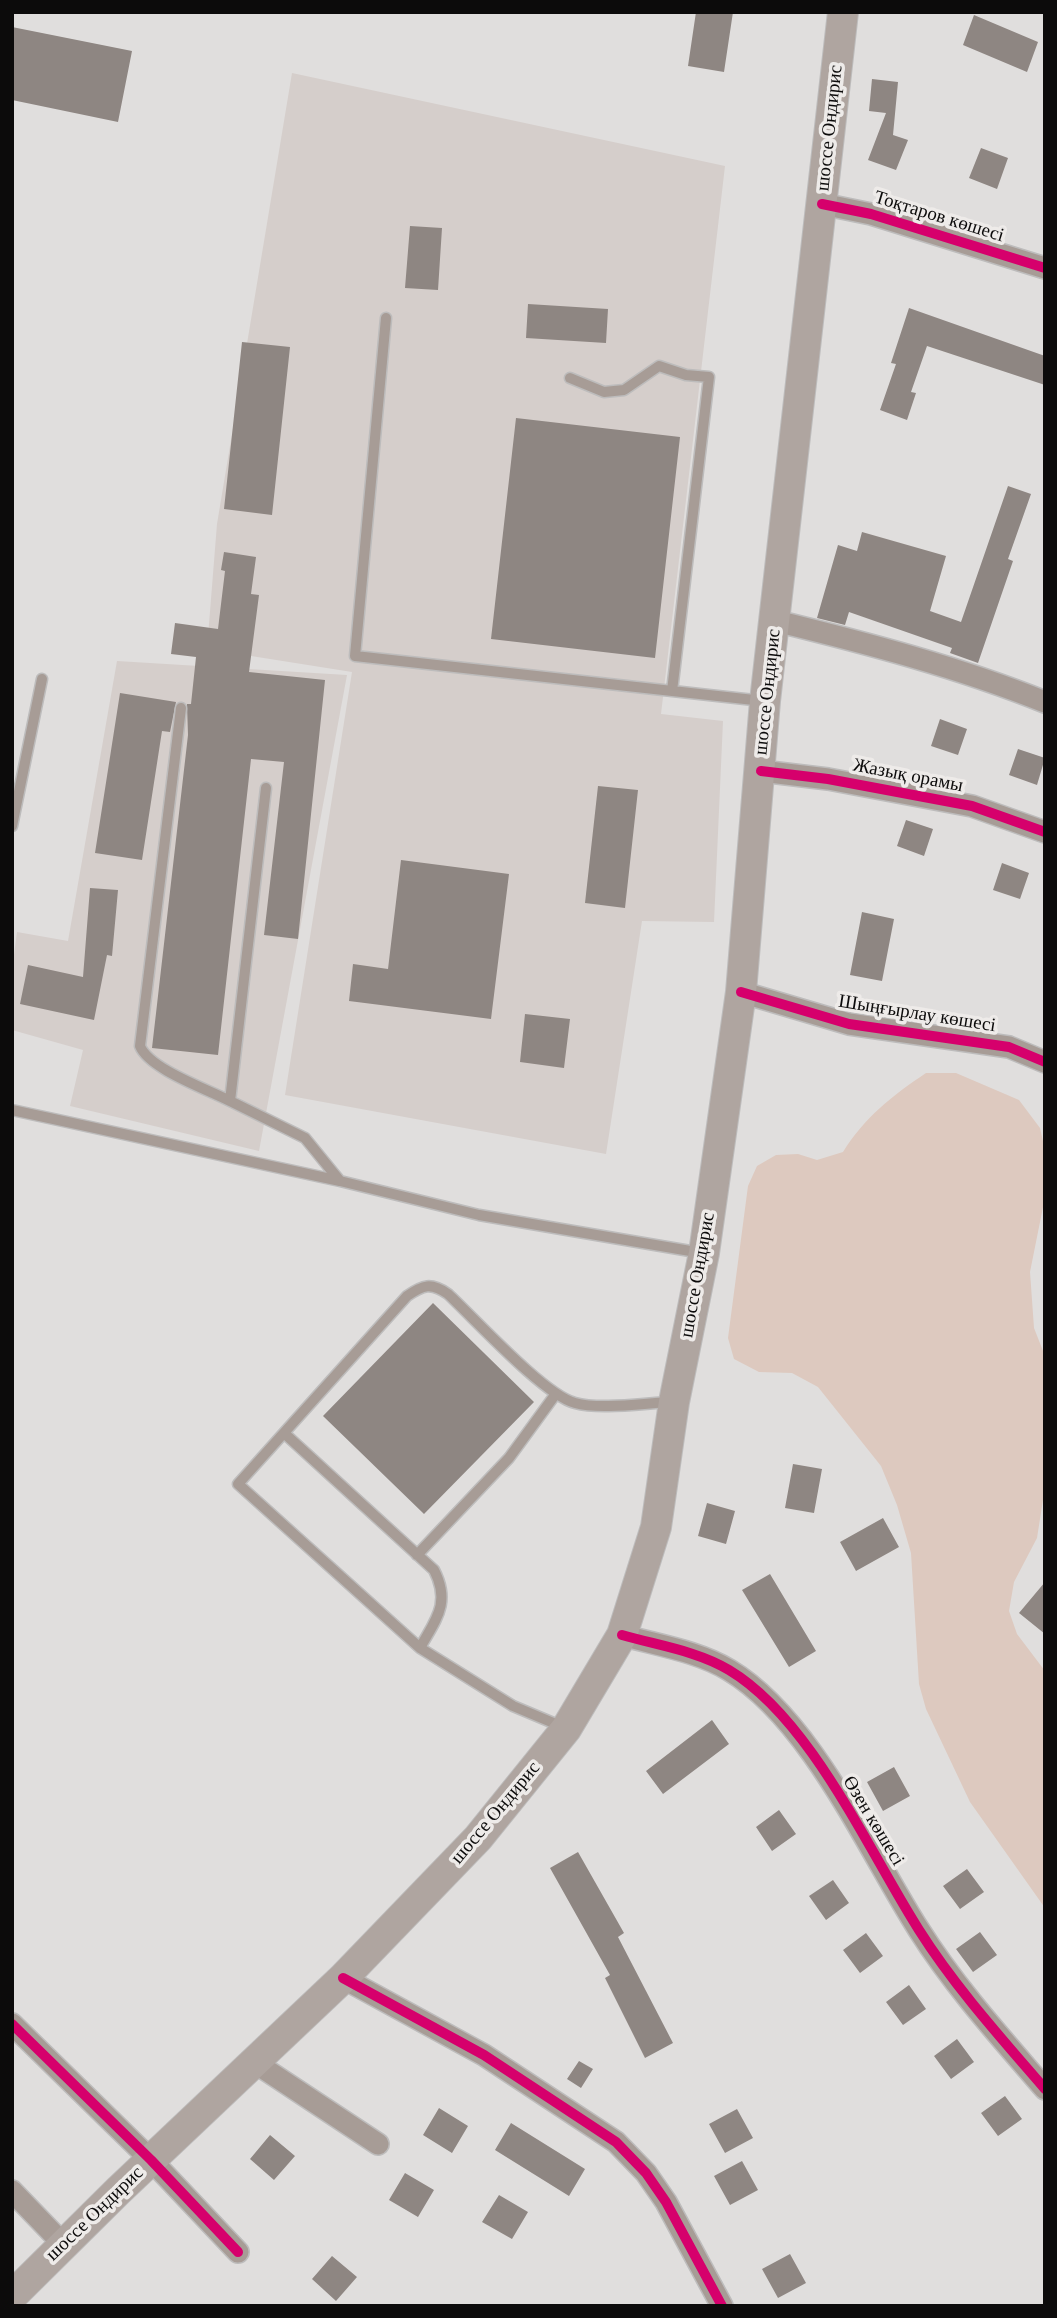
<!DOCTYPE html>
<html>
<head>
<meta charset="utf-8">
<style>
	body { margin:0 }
	#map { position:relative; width:1057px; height:2318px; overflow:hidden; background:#e0dedd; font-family:Georgia,serif }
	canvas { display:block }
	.frame { position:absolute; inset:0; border:14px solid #0c0b0b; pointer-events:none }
</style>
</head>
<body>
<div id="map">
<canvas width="1057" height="2318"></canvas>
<div class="frame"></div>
</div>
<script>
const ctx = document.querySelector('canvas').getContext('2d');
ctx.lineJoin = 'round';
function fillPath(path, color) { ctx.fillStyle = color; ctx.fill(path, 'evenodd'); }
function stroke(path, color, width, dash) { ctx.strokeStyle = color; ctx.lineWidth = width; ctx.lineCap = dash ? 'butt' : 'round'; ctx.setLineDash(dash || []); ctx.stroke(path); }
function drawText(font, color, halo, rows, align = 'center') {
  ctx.font = font + ' Georgia,serif'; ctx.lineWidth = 7; ctx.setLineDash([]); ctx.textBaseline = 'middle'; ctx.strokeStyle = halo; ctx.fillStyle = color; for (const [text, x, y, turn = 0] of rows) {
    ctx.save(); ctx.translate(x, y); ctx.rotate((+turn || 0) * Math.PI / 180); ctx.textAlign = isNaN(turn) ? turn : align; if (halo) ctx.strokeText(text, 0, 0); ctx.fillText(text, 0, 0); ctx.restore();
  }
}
fillPath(new Path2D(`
	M292 73 725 166 661 714 723 721 714 922 642 921 606 1154 285 1095 352 672 207 649 217 524Z
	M117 661 347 675 259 1151 70 1106 83 1050 12 1030V970L17 932 68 941Z`), '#d5cecb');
fillPath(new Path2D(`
	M926 1073H956L1019 1100 1040 1128 1045 1150V1197L1030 1272 1034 1328 1045 1356V1487L1037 1538 1014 1582 1009 1611 1017 1634 1045 1671V1908L970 1802 926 1709 919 1684 911 1553 897 1505 881 1466 818 1387 792 1373 759 1372 734 1359 728 1338 748 1186 757 1166 776 1155 798 1154 817 1160 843 1152C864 1118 893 1095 926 1073Z`), '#ddc9bf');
fillPath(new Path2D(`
	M696 12H733L724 72 688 66Z
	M974 15 1038 42 1027 72 963 45Z
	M12 27 132 51 118 122 12 100Z
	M872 79 898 82 893 135 908 140 896 170 868 160 886 113 869 111Z
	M981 148 1008 158 997 189 969 178Z
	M410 226 442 228 438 290 405 288Z
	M528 304 608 309 606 343 526 338Z
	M909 308 1045 356V385L927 346 911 392 916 393 907 420 880 410 896 364 891 363Z
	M242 342 290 347 272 515 224 509Z
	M516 418 680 437 655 658 491 639Z
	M1008 486 1031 494 1008 559 1013 561 978 663 950 653 952 648 849 612 845 625 817 618 838 545 857 551 862 532 946 556 930 611 961 622Z
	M224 552 256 557 251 594 259 595 249 672 325 680 298 939 264 935 284 762 251 759 218 1055 152 1048 188 735 187 704H191L196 657 171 654 175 623 218 629 225 571 221 570Z
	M120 693 176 702 170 732 162 731 142 860 95 853Z
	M940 719 967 729 958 755 931 746Z
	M1018 749 1045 758 1037 785 1009 775Z
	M598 786 638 790 625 908 585 903Z
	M906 820 933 829 924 856 897 846Z
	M401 860 509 874 491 1019 349 1001 353 964 388 969Z
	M1002 863 1029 873 1020 899 993 890Z
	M90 888 118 890 112 956 107 955 94 1020 20 1004 28 965 83 977Z
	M862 912 894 919 882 981 850 975Z
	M525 1014 570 1019 564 1068 520 1062Z
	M433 1303 534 1402 424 1514 323 1416Z
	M793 1464 822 1469 814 1513 785 1508Z
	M707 1503 735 1511 726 1544 698 1536Z
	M883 1518 899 1547 856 1571 840 1542Z
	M770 1574 816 1651 789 1667 742 1590Z
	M1045 1582V1634L1019 1613Z
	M712 1720 729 1744 663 1794 646 1771Z
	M894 1767 910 1796 883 1811 867 1782Z
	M779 1810 796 1834 772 1851 756 1827Z
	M578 1852 624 1933 618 1937 673 2043 645 2058 605 1978 610 1975 550 1868Z
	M967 1869 984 1892 960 1909 943 1886Z
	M833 1880 849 1903 826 1920 809 1896Z
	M980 1932 997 1955 973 1972 956 1949Z
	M866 1933 883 1956 860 1973 843 1950Z
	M909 1985 926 2009 903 2025 886 2002Z
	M957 2039 974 2062 951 2079 934 2056Z
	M579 2061 593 2069 581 2088 567 2079Z
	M1005 2096 1022 2119 998 2136 981 2113Z
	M439 2108 468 2126 452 2153 423 2135Z
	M737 2109 753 2138 725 2153 709 2124Z
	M511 2123 585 2169 569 2196 495 2150Z
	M270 2135 295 2156 274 2180 250 2159Z
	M742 2161 758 2190 730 2205 714 2176Z
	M405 2173 434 2190 418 2217 389 2200Z
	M499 2195 528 2212 512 2239 482 2222Z
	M790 2254 806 2283 778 2298 762 2269Z
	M332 2256 357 2277 336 2301 312 2279Z`), '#8e8682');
const service = new Path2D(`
	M386 318 355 656 763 701
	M570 378 604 392 624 390 659 366 686 375 709 377 672 691
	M181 708 140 1046C149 1069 207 1089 230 1101
	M266 788 230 1101 305 1138 340 1181
	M12 826 42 679
	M12 1110 340 1181 479 1215 702 1253
	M284 1433 434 1570C451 1603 436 1619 420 1648
	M417 1555 509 1458 555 1395
	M563 1727 513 1706 420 1648 238 1484 407 1296C423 1285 431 1282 448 1294 475 1319 544 1395 575 1403 600 1410 645 1403 672 1402`);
const minor = new Path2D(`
	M822 204 871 214 1045 268
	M776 621C866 643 958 667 1045 702
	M761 771 828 779 972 806 1045 832
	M741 992 849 1024 1009 1047 1045 1062
	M622 1635C656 1645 698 1651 729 1670 811 1719 868 1850 919 1930 955 1987 1002 2039 1045 2089
	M343 1978 484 2055 616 2142 646 2173 666 2202 722 2306
	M12 2024 151 2160 238 2252
	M254 2062 378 2144
	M12 2191 64 2245`);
const secondary = new Path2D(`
	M12 2296 118 2191 343 1978 478 1838 566 1729 622 1635 656 1527 674 1402 704 1253 741 992 765 701 843 12`);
stroke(service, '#bdbcbc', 13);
stroke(minor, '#bdbcbc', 24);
stroke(secondary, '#bdbcbc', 32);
stroke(service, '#a79c96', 10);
stroke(minor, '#a79c96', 21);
stroke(secondary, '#afa5a0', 30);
stroke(new Path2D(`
	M822 204 871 214 1045 268
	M761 771 828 779 972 806 1045 832
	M741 992 849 1024 1009 1047 1045 1062
	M622 1635C656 1645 698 1651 729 1670 811 1719 868 1850 919 1930 955 1987 1002 2039 1045 2089
	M343 1978 484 2055 616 2142 646 2173 666 2202 722 2306
	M12 2024 151 2160 238 2252`), '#d6006c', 10);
drawText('19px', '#0c0b0b', '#eeebe9', [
	["шоссе Ондирис",830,128,-84],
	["Тоқтаров көшесі",939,217,17],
	["шоссе Ондирис",768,692,-84],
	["Жазық орамы",908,776,11],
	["Шыңғырлау көшесі",917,1014,9],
	["шоссе Ондирис",698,1275,-80],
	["шоссе Ондирис",496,1813,-50],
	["Өзен көшесі",873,1821,59],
	["шоссе Ондирис",95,2214,-44]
]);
</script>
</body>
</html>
